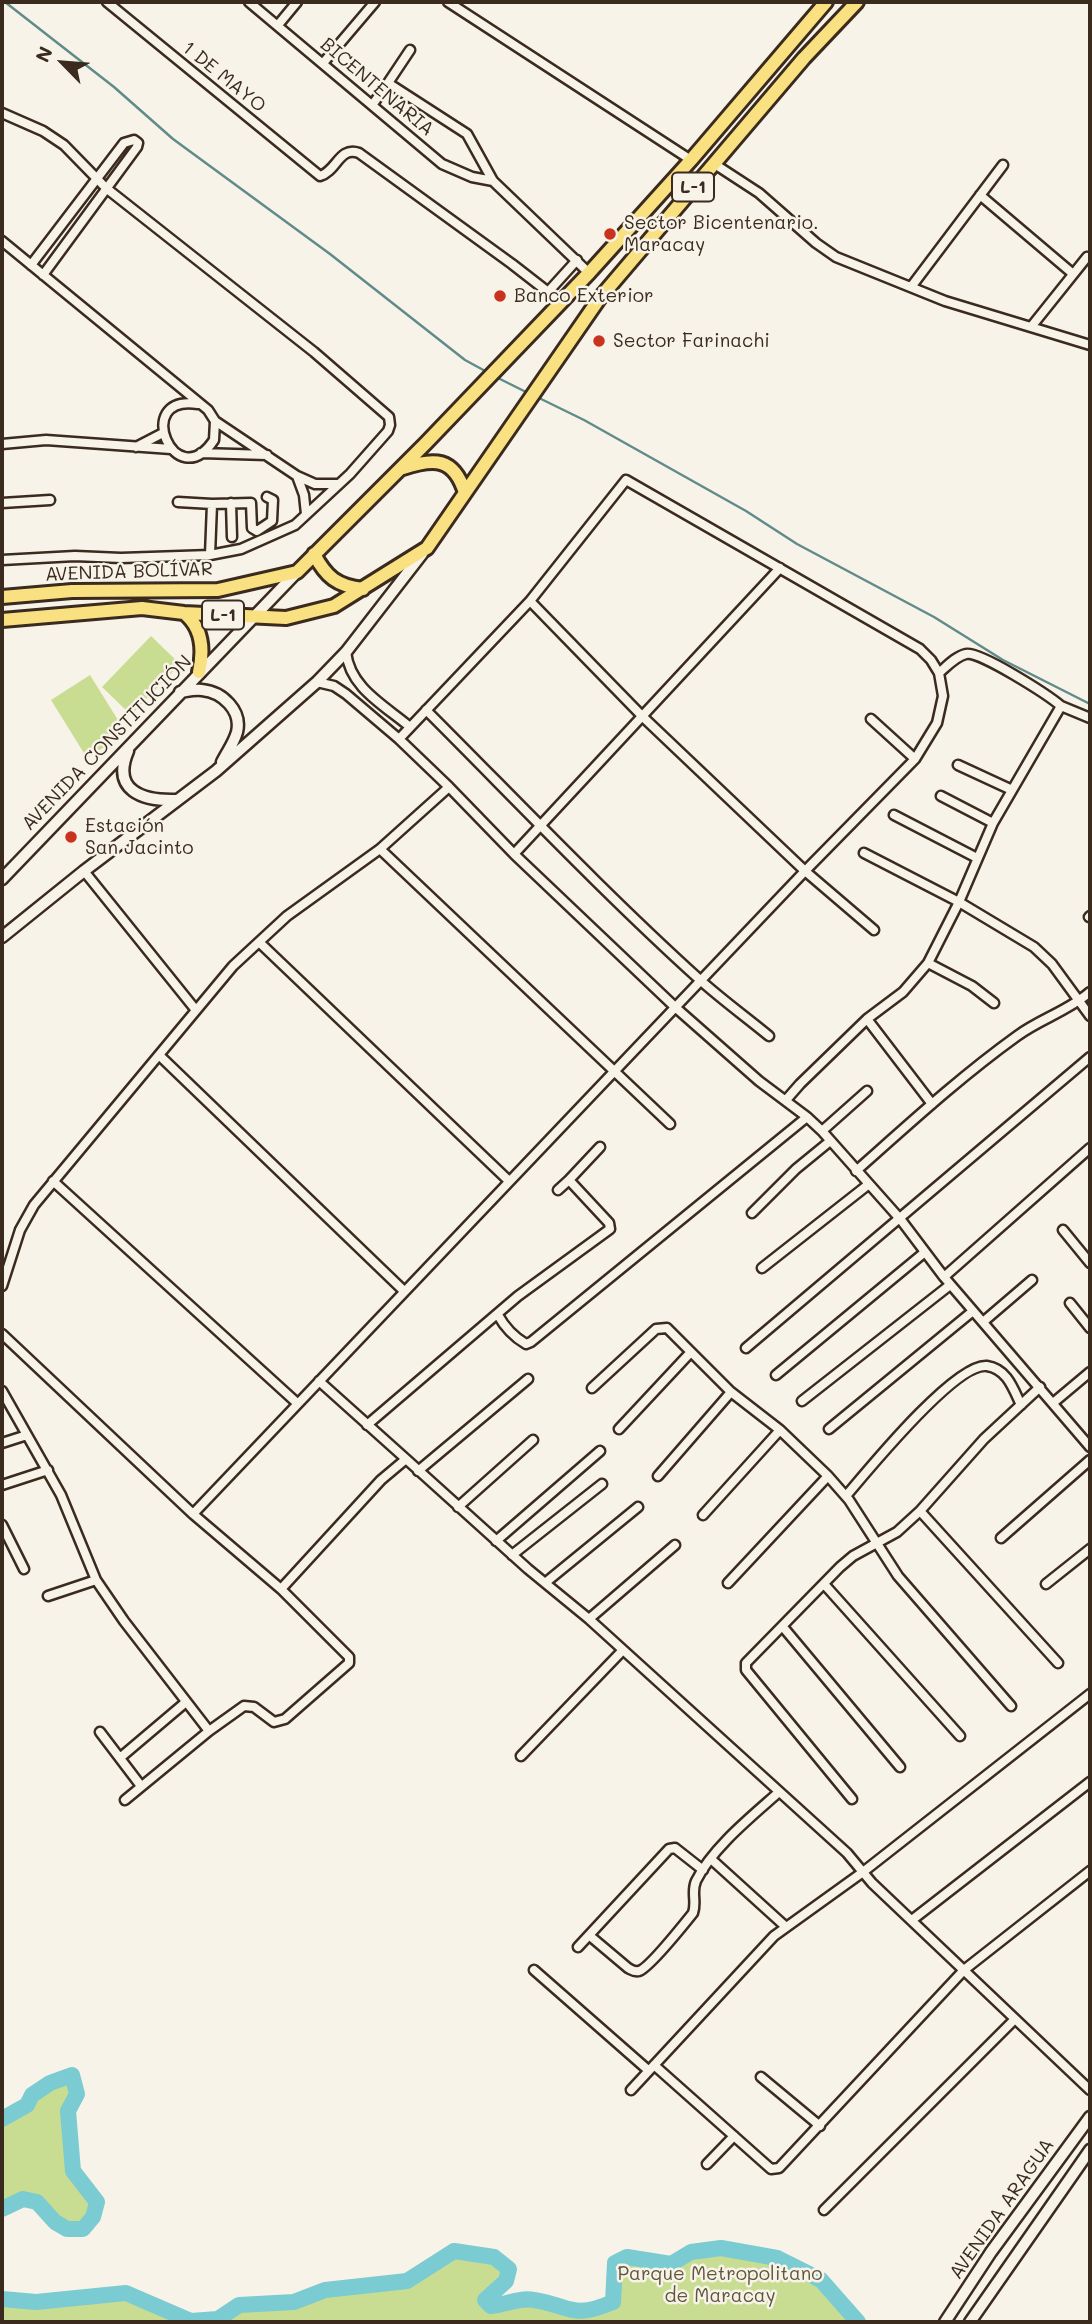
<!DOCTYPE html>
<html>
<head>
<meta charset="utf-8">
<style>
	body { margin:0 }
	#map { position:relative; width:1092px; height:2324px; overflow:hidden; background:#f7f3e8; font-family:Mali,sans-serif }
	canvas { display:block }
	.frame { position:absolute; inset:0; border:4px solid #3b2a1e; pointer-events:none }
	.north { position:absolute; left:28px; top:28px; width:70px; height:70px; -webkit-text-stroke:5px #f7f3e8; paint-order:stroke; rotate:295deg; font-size:19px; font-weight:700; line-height:28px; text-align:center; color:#3b2a1e }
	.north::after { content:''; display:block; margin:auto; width:24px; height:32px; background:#3b2a1e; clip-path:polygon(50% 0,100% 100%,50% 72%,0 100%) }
</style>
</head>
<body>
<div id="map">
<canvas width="1092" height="2324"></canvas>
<div class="frame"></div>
<div class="north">N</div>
</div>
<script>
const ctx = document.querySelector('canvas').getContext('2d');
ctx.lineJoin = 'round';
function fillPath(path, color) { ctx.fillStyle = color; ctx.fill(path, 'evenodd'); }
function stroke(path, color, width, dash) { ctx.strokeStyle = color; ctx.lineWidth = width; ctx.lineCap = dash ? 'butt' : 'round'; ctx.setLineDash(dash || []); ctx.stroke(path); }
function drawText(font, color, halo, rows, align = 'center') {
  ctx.font = font + ' Mali,sans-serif'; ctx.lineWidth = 5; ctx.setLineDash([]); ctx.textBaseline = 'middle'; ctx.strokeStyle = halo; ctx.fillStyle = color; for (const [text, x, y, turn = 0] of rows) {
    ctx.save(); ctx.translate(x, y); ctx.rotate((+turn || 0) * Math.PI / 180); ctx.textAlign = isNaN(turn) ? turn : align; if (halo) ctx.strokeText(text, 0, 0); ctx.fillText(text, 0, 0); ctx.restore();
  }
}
fillPath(new Path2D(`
	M151 636 180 664 131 715 102 687Z
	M90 675 126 733 87 758 51 700Z
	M72 2075 77 2094 68 2111 73 2171 97 2202 93 2217 83 2229H67L55 2222 37 2202 23 2199 2 2209V2119L27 2105 32 2095 50 2083Z
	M721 2248 777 2258 821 2280 858 2322H2V2299L36 2302 126 2293 191 2321 218 2319 239 2305 294 2302 325 2290 407 2281 454 2251 494 2257 509 2269 506 2281 486 2300 491 2306C505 2305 520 2297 534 2300 572 2306 572 2320 613 2302L615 2263 627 2257 671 2264 691 2252Z`), '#c8dd92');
stroke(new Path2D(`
	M5 2 114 87 173 139 330 254 465 360 487 372
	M496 377 528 393
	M537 397 584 420 746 511 797 544 934 617 1003 660 1090 704`), '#618b8a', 2.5);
stroke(new Path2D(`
	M2 2119 27 2105 32 2095 50 2083 72 2075 77 2094 68 2111 73 2171 97 2202 93 2217 83 2229H67L55 2222 37 2202 23 2199 2 2209
	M2 2299 36 2302 126 2293 191 2321 218 2319 239 2305 294 2302 325 2290 407 2281 454 2251 494 2257 509 2269 506 2281 485 2300 491 2306C505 2305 520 2297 534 2300 572 2306 571 2320 613 2302L615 2263 627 2257 671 2264 691 2252 721 2248 777 2258 821 2280 858 2322`), '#7acbd2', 16);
const minor = new Path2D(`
	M107 2 320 176C337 171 339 146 359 153L512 264 548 292 559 305
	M249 2 442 164 472 177 493 181
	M448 2 691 160
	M278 25 297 2
	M324 62 375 2
	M388 83 410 50
	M373 104 388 83 467 134 493 181 589 273
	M2 113 43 131 64 145 106 188 314 352 389 417 390 425 388 431 350 474 295 525 241 549 210 555 121 558 75 556 2 560
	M713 163 759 193 816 243 836 257 945 301 1090 345
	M980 195 1072 273
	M2 241 208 410 215 421 214 440C175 498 131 393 198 404
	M31 265 124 143 134 140 138 143 137 147 43 275
	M911 287 1003 165
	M548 292 577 260
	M1031 327 1087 257
	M215 421 297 476 304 495 306 514
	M2 444 46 440 171 449
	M136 447 163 433
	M201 453 267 455
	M297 476 315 484H339
	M178 502 212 504 210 555
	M2 503 50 500
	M231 503 232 537
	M212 504 251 503 252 528 257 531 272 521 273 500 267 497
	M530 601 643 717 805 871 874 930
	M346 652C350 688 384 705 410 727
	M939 673C946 667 956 656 966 654 980 651 1048 695 1061 706
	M426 710C516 800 604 893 699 979 721 999 746 1017 769 1036
	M871 719 915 759
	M958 765 1012 790
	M449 787 514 854 675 1007 759 1081 807 1117 822 1131 901 1220 944 1277 1090 1447
	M941 796 993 823
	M894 815 977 858
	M380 849 670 1124
	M864 853 959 902 1034 947 1052 964 1090 1016
	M514 854 780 568
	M84 871 195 1009
	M1089 917 1090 916
	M259 942 509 1181
	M928 963 972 986 994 1003
	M867 1019 932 1104
	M160 1056 404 1291
	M786 1100 800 1084 867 1019 903 992 928 963 959 902 993 823 1061 706 1090 718
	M822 1131 867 1091
	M856 1171C909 1124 960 1077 1017 1036 1040 1019 1068 1011 1090 992
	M569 1180 600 1147
	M53 1181 297 1403
	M752 1213 796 1169 829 1142
	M1063 1230 1090 1263
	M762 1268 869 1184
	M944 1277 1090 1148
	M2 1286 20 1230 34 1205 233 966 287 916 380 849 449 787 399 739 346 694 334 686 317 682
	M1070 1303 1090 1328
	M498 1315C504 1326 514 1337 526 1344L531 1342 807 1117
	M983 1322 1032 1280
	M2 1334 193 1514 281 1589 349 1657V1663L285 1719 274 1722 254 1707 244 1706 209 1731 125 1800
	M746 1348 1090 1057
	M776 1375 925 1252
	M319 1381 406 1459
	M592 1388 656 1329 667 1328 731 1392 780 1430 828 1476 849 1500 898 1576 1011 1706
	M2 1391 61 1495 96 1580 124 1621 209 1731
	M802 1401 950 1285
	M1053 1403 1090 1372
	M367 1425 518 1296 610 1229 609 1223 569 1180 558 1190
	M619 1429 690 1353
	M829 1429 973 1311
	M2 1443 27 1435
	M418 1471 528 1379
	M658 1476 731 1392
	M2 1485 48 1470
	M846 1496C868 1470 956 1362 987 1366 1007 1369 1013 1388 1021 1405
	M458 1507 533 1440
	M920 1511 1058 1663
	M193 1514 805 871 915 759 937 723 943 696 939 673 931 660 920 649 626 480 530 601 399 739
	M703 1515 780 1430
	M2 1525 24 1569
	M1001 1538 1090 1460
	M496 1541 600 1451
	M512 1555 602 1484
	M545 1583 638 1507
	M728 1583 828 1476
	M824 1584 960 1736
	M1046 1584 1090 1549
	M281 1589 381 1480 406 1459 528 1569 589 1619 847 1853 872 1883 1090 2090
	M48 1596 96 1580
	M589 1619 675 1545
	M783 1627 900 1767
	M100 1732 141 1786
	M521 1756 622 1651
	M121 1757 186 1702
	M852 1799 746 1670V1663L840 1567 853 1556 897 1532 920 1511 984 1439 1040 1387
	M711 1859 786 1927
	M912 1920 1090 1782
	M590 1936 628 1968C632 1970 634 1972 639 1971 649 1968 685 1923 693 1913 697 1902 691 1892 696 1881 712 1848 752 1816 779 1792
	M578 1947 669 1849 675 1848 703 1870
	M534 1970 648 2070
	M654 2065 771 2169 779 2168 964 1970 1090 1871
	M761 2077 820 2126
	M631 2090 774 1936 863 1872 1090 1694
	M707 2164 734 2136
	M824 2210 1015 2019`);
const tertiary = new Path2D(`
	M180 692C187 691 195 689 202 690 223 692 242 711 237 732 234 743 227 752 222 762
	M128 751C111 791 143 801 176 800
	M2 879 297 572
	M2 937 84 871 216 771 317 682 346 652 422 554
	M945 2322 991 2252 1090 2117
	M970 2322 1090 2150`);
const primary = new Path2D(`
	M403 468C434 458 454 457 465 493
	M314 554C326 577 337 586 363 589
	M2 597 72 591 218 590 297 572 426 443 589 273 691 160 826 2
	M184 613C203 628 204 650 199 672
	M2 620 142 608 184 613 286 618 334 606 427 548 599 299 804 58 857 2`);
stroke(minor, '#3b2a1e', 13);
stroke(tertiary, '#3b2a1e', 15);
stroke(primary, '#3b2a1e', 18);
stroke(minor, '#f7f3e8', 8);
stroke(tertiary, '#f7f3e8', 10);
stroke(primary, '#f9e181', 12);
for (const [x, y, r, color] of [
	[610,234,7,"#c8321e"],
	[500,296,7,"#c8321e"],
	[599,341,7,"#c8321e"],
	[71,837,7,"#c8321e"]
]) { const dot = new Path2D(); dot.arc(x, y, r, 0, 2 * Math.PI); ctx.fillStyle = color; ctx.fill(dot); stroke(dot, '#f7f3e8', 2.5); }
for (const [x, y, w] of [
	[693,187,42],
	[223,615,42]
]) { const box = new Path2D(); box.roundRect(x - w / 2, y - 14.5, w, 29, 5); ctx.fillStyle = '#f7f3e8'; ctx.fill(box); stroke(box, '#3b2a1e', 2); }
drawText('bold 18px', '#3b2a1e', null, [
	["L-1",693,187],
	["L-1",223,615]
]);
drawText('19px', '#3b2a1e', '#f7f3e8', [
	["1 DE MAYO",224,77,39],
	["BICENTENARIA",377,87,40],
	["AVENIDA BOLÍVAR",129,572,-2],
	["AVENIDA CONSTITUCIÓN",107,743,-46],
	["AVENIDA ARAGUA",1002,2209,-55]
]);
drawText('19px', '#3b2a1e', '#f7f3e8', [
	["Sector Bicentenario.",624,223],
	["Maracay",624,245],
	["Banco Exterior",514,296],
	["Sector Farinachi",613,341],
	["Estación",85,826],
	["San Jacinto",85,848]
], 'left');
drawText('19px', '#5e573b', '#f7f3e8', [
	["Parque Metropolitano",720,2274],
	["de Maracay",720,2296]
]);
</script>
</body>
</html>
